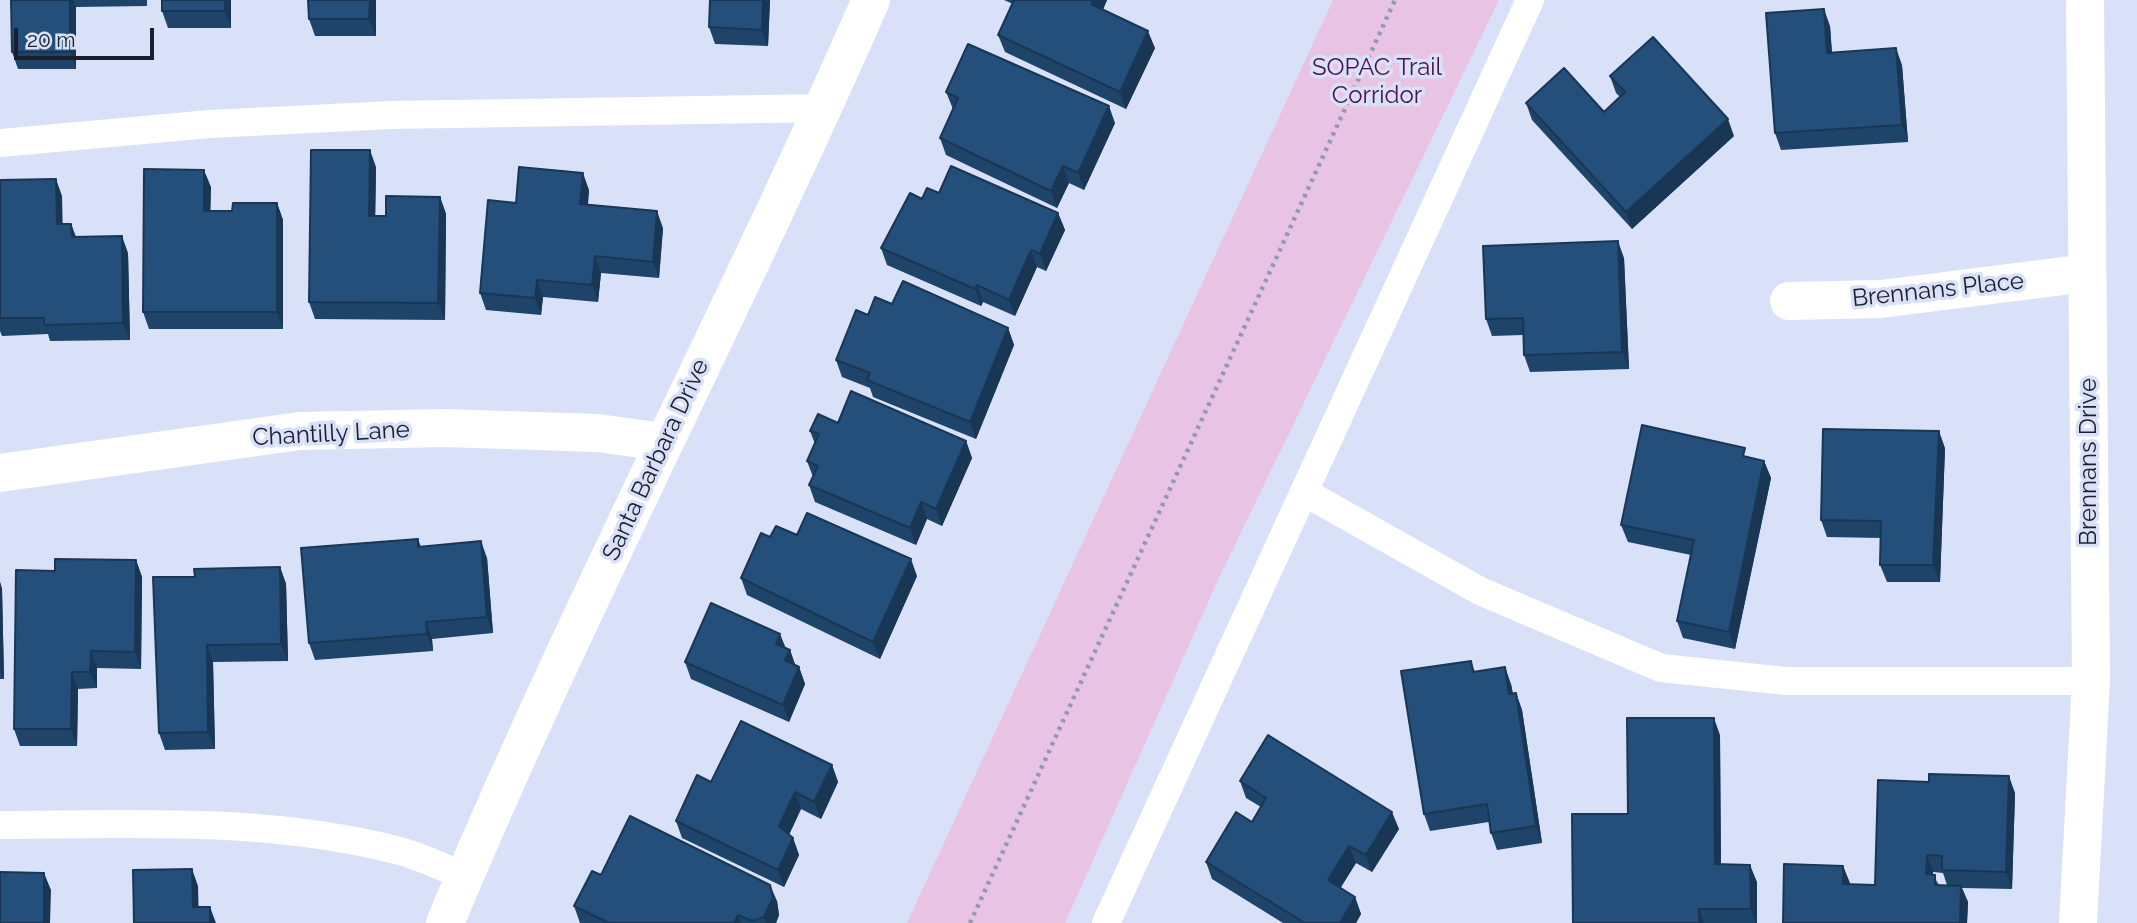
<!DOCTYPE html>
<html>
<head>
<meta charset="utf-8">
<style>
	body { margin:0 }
	#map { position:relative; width:2137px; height:923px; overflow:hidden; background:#d9e1f9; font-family:Raleway,sans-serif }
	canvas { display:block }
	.scale { position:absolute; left:14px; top:28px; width:140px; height:32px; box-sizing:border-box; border:4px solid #1a1f2d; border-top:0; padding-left:9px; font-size:21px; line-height:24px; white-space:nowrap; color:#1a1f2d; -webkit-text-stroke:5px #d9e1f9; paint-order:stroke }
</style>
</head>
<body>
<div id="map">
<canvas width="2137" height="923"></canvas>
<div class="scale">20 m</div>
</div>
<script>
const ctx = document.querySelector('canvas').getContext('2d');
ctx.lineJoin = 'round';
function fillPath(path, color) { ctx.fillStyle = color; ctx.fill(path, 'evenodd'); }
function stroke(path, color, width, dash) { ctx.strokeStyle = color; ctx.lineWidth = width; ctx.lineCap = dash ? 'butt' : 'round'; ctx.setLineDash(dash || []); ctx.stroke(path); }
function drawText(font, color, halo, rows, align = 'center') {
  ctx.font = font + ' Raleway,sans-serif'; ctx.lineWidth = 7; ctx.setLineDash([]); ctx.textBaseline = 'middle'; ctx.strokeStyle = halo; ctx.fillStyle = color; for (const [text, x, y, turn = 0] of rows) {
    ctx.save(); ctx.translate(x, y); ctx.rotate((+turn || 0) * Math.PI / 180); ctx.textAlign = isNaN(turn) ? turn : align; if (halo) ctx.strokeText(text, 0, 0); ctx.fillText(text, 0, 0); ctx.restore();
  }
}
fillPath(new Path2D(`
	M1333 0H1499L1218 580 1065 923H907Z`), '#e9c3e4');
stroke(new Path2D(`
	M970 923 1395 0`), '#939aaf', 4.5, [3.5, 5]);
stroke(new Path2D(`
	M0 143 210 124 392 115 824 108
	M1304 492 1480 591 1661 668 1786 681H2091
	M0 825C134 824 269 817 400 851 422 857 444 868 465 876
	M1106 923 1530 0`), '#fff', 28);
stroke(new Path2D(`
	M1789 301 1881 299 2087 273
	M0 473 300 431 444 428 598 433 663 442
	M445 923C576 610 735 310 871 0
	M2078 923 2091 681 2085 0`), '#fff', 38);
fillPath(new Path2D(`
	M11 0H147V6L76 7V69H18L12 52Z
	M162 0H231V28H168L162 11Z
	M376 0V36H315L309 19Z
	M710 0H770L768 46 715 44 709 27Z
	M1004 0H1107L1103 10 1155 48 1126 109 1005 52 998 35 1013 4Z
	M1830 26 1832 52 1902 65 1908 142 1781 150 1775 133Z
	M1610 76 1734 136 1632 229 1532 120 1526 103 1604 112 1620 97 1616 93Z
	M946 92 1115 123 1084 190 1069 183 1057 208 946 155 940 138 953 109Z
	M376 167 375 216H386L440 197 446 214 445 320 315 319 309 302Z
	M0 180 62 196V224H71L76 237 128 253 130 340 50 341 48 334 2 336 0 331Z
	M211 187 210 211H232L277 203 283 220V329H149L143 312Z
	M589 190 588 205 663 228 659 278 601 273 598 302 543 297 541 315 486 310 480 293Z
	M939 193 1058 213 1065 230 1046 271 1037 267 1015 316 983 302 981 306 887 265 881 248 922 199Z
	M1624 258 1629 369 1530 372 1524 355 1523 335 1492 336 1486 319Z
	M892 304 1008 328 1014 345 976 439 873 397 870 388 842 377 836 360 868 315Z
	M838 423 966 441 972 458 942 526 927 519 916 545 815 502 809 485 813 477 807 461 815 444 810 431Z
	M1945 448 1940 582H1887L1880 565 1881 538 1827 537 1821 520Z
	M1748 457 1764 461 1771 478 1735 649 1683 638 1677 621 1691 555 1628 542 1621 525Z
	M797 535 917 576 880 659 747 595 741 578 770 537Z
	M418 539 421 547 487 558 493 633 432 639 433 651 315 660 309 643Z
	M136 560 142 577 141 669 97 668V688L78 689 77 746H20L14 729 55 571Z
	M280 567 286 584 288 661 213 662 215 749 165 750 159 733 195 577Z
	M0 582 2 589 4 679H0Z
	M786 648 790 650 795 665 799 667 805 684 789 722 691 679 685 662Z
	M1471 661 1475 672 1511 684 1513 694 1516 693 1522 710 1542 843 1497 850 1491 833 1489 822 1430 831 1424 814Z
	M1720 735 1721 864 1757 882V923H1573L1628 814Z
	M832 765 838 782 821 819 801 809 789 835 793 838 799 855 784 887 682 838 676 821 711 782Z
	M1240 781 1399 829 1372 872 1356 863 1340 888 1355 897 1361 914 1356 923H1283L1212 879 1206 862 1252 822 1261 807 1246 798Z
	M2015 793 2012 889 1962 888 1968 902 1967 923H1783L1843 866 1850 884 1875 885ZM1933 872 1943 873 1947 885H1939L1933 875Z
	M601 875 777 901 779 915 776 923H580L574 906Z`), '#1f4469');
fillPath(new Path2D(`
	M70 0H73L76 7V69L70 52Z
	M225 0H231V28L225 11Z
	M370 0H376V36L369 19Z
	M763 0H770L768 46 762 30Z
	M1093 0H1107L1097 21 1091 4Z
	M1824 9 1830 26 1833 70 1827 53Z
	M1148 31 1155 48 1126 109 1120 92Z
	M1896 48 1902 65 1908 142 1902 125Z
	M1109 106 1115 123 1084 190 1078 173Z
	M1728 119 1734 136 1632 229 1626 212Z
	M370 150 376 167 375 233 369 216Z
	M1063 166 1069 183 1057 208 1051 191Z
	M204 170 211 187 210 228 204 211Z
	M583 173 589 190 586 221 580 204Z
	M56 179 62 196 63 241 57 224Z
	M440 197 446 214 445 320 438 303Z
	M277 203 283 220V329L277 312Z
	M657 211 663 228 659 278 653 262Z
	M1058 213 1065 230 1046 271 1040 254Z
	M71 224 77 240 72 237Z
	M122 236 128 253 130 340 123 323Z
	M1618 241 1624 258 1629 369 1622 352Z
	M1031 250 1037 267 1015 316 1009 300Z
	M595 256 601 273 598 302 592 285Z
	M537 280 543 297 541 315 535 298Z
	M977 285 983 302 981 306 975 289Z
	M1008 328 1014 345 976 439 970 422Z
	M1939 431 1945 448 1940 582 1933 565Z
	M966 441 972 458 942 526 936 509Z
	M1764 461 1771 478 1735 649 1729 632Z
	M921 502 927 519 916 545 910 528Z
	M481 541 487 558 493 633 487 617Z
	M911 559 917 576 880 659 873 642Z
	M136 560 142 577 141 669 135 652Z
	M280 567 286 584 288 661 281 644Z
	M0 582 2 589 4 679 0 669Z
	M426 622 432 639 433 651 427 634Z
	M780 634 787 651 776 644Z
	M207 645 213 662 215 749 208 732Z
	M790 650 796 667 785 660Z
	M91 651 97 668V688L90 672Z
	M799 667 805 684 789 722 783 705Z
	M1505 667 1511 684 1516 711 1509 694Z
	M72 672 78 689 77 746 71 729Z
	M1516 693 1522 710 1542 843 1536 826Z
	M1714 718 1720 735 1721 881 1715 864Z
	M832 765 838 782 821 819 814 802Z
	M2009 776 2015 793 2012 889 2006 872Z
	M795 792 801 809 785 843 779 826Z
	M1392 812 1399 829 1372 872 1366 855Z
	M793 838 799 855 784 887 778 870Z
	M1349 846 1356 863 1335 897 1328 880Z
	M1927 855 1933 872 1932 891 1926 874Z
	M1750 865 1757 882V923H1756L1751 909Z
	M1843 866 1850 883 1849 901 1843 884Z
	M192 869 198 886 199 923 193 907Z
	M44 873 51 890 50 923H44Z
	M770 885 777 901 779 915 776 923H766L764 917Z
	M1961 886 1968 902 1967 923H1960Z
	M1355 897 1361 914 1356 923H1340Z
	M210 907 216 923H210Z
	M1699 909 1704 923H1699Z
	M738 915 741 923H734Z`), '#193755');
const building = new Path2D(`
	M11 0H70V52H12Z
	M162 0H225V11H162Z
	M308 0H370L369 19H309Z
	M710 0H763L762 30 709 27Z
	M1014 0H1093L1091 4 1148 31 1120 92 998 35Z
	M1824 9 1827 53 1896 48 1902 125 1775 133 1766 13Z
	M1653 37 1728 119 1626 212 1526 103 1564 68 1604 112 1625 92 1610 76Z
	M968 44 1109 106 1078 173 1063 166 1051 191 940 138 958 98 946 92Z
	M311 150H370L369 216H386V196L440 197 438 303 309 302Z
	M951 166 1058 213 1040 254 1031 250 1009 300 977 285 975 289 881 248 910 193 922 199 927 188 939 193Z
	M519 167 583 173 580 204 657 211 653 262 595 256 592 285 537 280 535 298 480 293 488 200 516 203Z
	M144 169 204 170V211H232L233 203H277V312H143Z
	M56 179 57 224H71L72 237 122 236 123 323 44 325V318H0V180Z
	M1618 241 1622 352 1524 355 1523 318 1486 319 1483 246Z
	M903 281 1008 328 970 422 867 380 870 373 836 360 856 310 868 315 875 297 892 304Z
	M851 391 966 441 936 509 921 502 910 528 809 485 818 466 807 461 819 434 810 431 818 414 838 423Z
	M1642 425 1745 448 1743 456 1764 461 1729 632 1677 621 1694 540 1621 525Z
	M1823 429 1939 431 1933 565H1880L1881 521 1821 520Z
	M807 513 911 559 873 642 741 578 761 533 770 537 776 526 797 535Z
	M418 539V547L481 541 487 617 426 622 427 634 309 643 301 548Z
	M55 559 136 560 135 652 91 651 90 672H72L71 729H14L16 570 55 571Z
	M280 567 281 644 207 645 208 732 159 733 153 577H195L194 569Z
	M711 603 780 634 776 644 790 650 785 660 799 667 783 705 685 662Z
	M1471 661 1473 672 1505 667 1509 694 1516 693 1536 826 1491 833 1487 804 1424 814 1401 671Z
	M1627 718H1714L1715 864 1750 865 1751 909H1699V923H1573L1572 814H1628Z
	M741 721 832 765 814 802 795 792 779 826 793 838 778 870 676 821 697 775 711 782Z
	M1268 735 1392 812 1366 855 1349 846 1328 880 1355 897 1340 923H1305L1206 862 1236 812 1252 822 1266 798 1240 781Z
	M1929 774 2009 776 2006 872 1942 870V856L1927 855 1926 874 1935 875V885L1961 886 1960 923H1783L1784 864 1843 866V884L1875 885 1878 780 1929 782Z
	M630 816 770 885 773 898 764 917 752 921 738 915 734 923H609L574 906 592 871 601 875Z
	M192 869 193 907H210V923H134L133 870Z
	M0 872 44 873V923H0Z`);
fillPath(building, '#244f7a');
stroke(building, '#193755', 2);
drawText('24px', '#4f114b', '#d9e1f9', [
	["SOPAC Trail",1377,68],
	["Corridor",1377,96]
]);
drawText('24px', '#1a1f2d', '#d9e1f9', [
	["Brennans Place",1938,290,-6],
	["Chantilly Lane",331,434,-3],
	["Santa Barbara Drive",656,460,-65],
	["Brennans Drive",2089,462,-90]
]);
</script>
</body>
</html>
